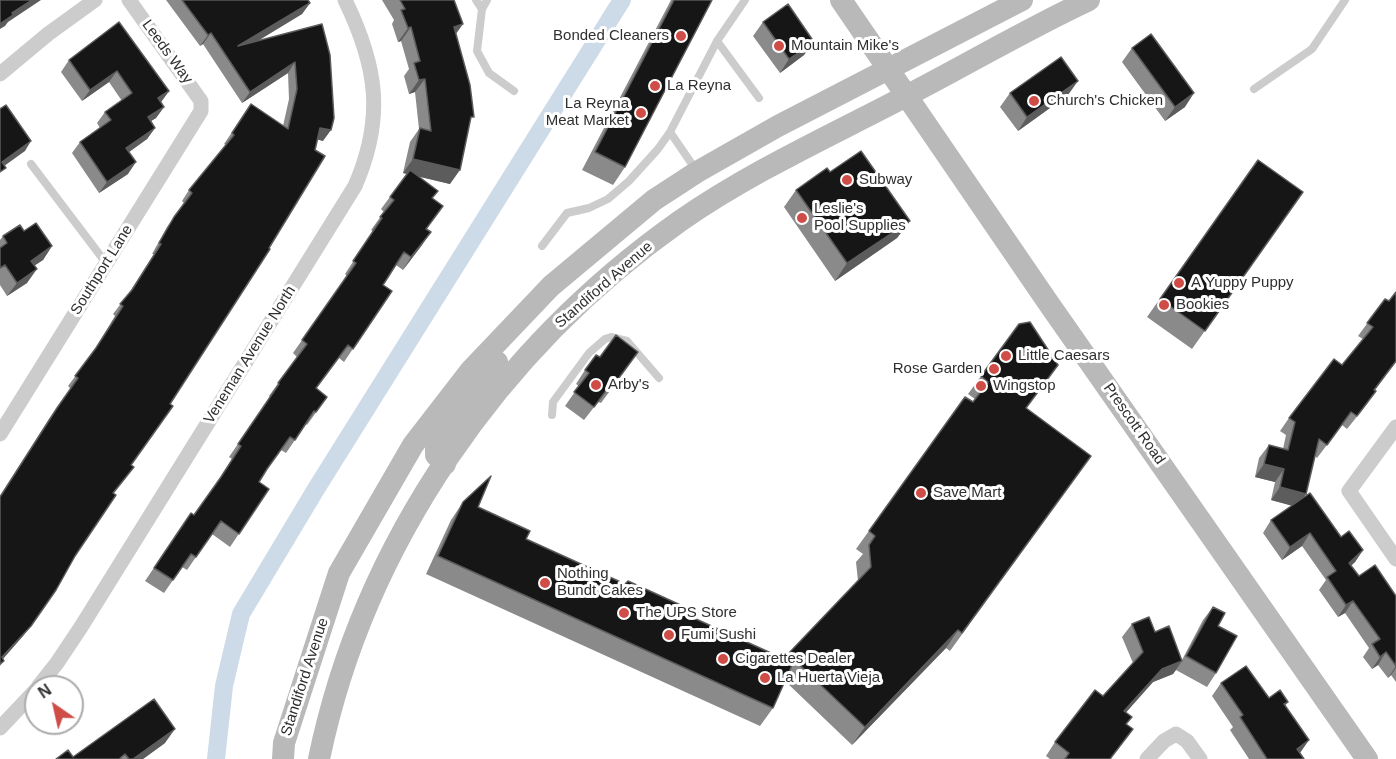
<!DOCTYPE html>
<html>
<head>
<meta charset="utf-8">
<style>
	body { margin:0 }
	#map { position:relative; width:1396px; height:759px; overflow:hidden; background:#fff; font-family:Arial,sans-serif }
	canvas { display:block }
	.north { position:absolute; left:24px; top:675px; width:60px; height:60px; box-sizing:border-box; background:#fff; border:2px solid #acacac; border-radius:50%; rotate:326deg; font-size:16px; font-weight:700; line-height:24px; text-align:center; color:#2f2f2f }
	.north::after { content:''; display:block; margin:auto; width:21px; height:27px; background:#cf4c47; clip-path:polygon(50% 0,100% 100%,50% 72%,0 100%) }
</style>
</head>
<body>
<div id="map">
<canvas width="1396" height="759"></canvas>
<div class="north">N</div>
</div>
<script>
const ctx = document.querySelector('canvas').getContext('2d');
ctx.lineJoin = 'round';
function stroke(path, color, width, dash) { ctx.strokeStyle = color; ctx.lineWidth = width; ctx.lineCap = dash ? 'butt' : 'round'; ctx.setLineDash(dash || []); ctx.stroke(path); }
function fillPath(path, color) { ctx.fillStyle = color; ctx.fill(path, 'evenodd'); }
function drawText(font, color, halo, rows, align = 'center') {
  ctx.font = font + ' Arial,sans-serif'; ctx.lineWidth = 6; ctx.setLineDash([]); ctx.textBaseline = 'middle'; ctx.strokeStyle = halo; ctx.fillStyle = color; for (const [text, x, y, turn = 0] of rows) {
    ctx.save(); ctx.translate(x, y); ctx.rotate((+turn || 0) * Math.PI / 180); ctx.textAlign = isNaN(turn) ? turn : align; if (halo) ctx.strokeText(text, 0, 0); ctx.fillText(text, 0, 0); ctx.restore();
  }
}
stroke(new Path2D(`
	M216 759 224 686 241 614 316 489 622 0`), '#cddae8', 18);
stroke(new Path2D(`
	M476 0 482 9
	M487 0 482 9 477 51 489 73 514 91
	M717 41 759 98
	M1254 89 1312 49 1345 0
	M670 132 696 170
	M31 164 106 263
	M542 246 567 213 589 208 608 199 629 181 658 149 670 132 717 41 745 0
	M552 415 553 402 589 353 605 339 611 337 627 341 659 378`), '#ccc', 8);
stroke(new Path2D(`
	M0 74 48 34 95 0
	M1396 427 1349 491 1396 559
	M0 434 201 111V101L129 0
	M38 687 57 663 81 627 355 186C385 117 377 66 345 0
	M0 728 36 690
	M1147 759 1164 741 1176 734 1187 741 1200 759`), '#ccc', 15);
stroke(new Path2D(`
	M841 0 1047 301 1367 759
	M445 464 436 455V449L497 362
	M283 759 284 743 339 573 413 445 471 370 551 286 654 200 697 172 778 126 1022 0
	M319 759C364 542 500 348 680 221 752 171 832 135 908 95 968 64 1027 29 1089 0`), '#b9b9b9', 22);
fillPath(new Path2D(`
	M166 0H308L310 3 302 14 256 42 322 24 323 141 317 139 131 465 126 478 114 493 75 556 56 590 23 636 3 659 4 661 0 666V496L49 419 71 389 68 386 92 354 115 316 113 314 129 293 154 254H152L167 227 184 203 182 201 189 190 226 145 224 144 251 104 283 126 289 99 288 73 242 103 203 44 200 46Z
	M382 0H454L463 24 456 34 470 122 450 184 418 176 432 199 427 229 422 245 403 270 396 265 383 285 392 291 344 362 339 358 316 389 327 397 307 425 306 424 286 453 281 450 264 473 259 482 269 489 230 547 212 534 187 570 182 567 164 593 145 581 191 513 194 515 214 487 232 459 229 457 270 397 269 396 297 357 293 353 347 276 345 274 373 231 371 230 384 212 381 209 407 174 403 173 410 142 419 129 415 92 409 94 404 76 409 69 401 41 398 42 392 24 394 20Z
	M671 0H712L625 167 613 185 582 170Z
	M119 22 169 91 161 102 164 107 156 118 151 121 155 128 147 139 129 152 128 174 99 193 72 153 80 142 100 128 97 123 105 112 122 101 109 82 82 101 61 72 69 60Z
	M763 22 804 55 780 73 753 36Z
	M1132 48 1185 107 1165 121 1122 62Z
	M1010 93 1068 95 1018 131 1000 107Z
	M1258 160 1303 192 1192 349 1147 317Z
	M830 172 910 221 897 238 835 281 784 207 796 190Z
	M3 236 52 246 43 260 34 266 27 283 7 296 0 285V240Z
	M1396 292V362L1375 390 1367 404 1347 429 1342 425 1317 458 1315 456 1306 494 1303 498 1341 537 1363 550 1355 562 1351 566 1359 576 1396 596V682L1391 675 1388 678 1378 665 1372 669 1363 657 1369 648 1345 613 1338 617 1319 590 1326 580 1302 546 1282 560 1263 533 1271 520 1293 506 1271 500 1275 482 1255 477 1259 458 1269 445 1283 449 1286 435 1280 431 1289 418 1342 365 1363 339 1358 336 1385 299 1389 301Z
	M1019 324 1027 409 1091 456 950 651 946 648 852 745 785 681 773 708 760 726 426 574 451 520 463 502 478 507 526 539 696 619 785 659 788 654 858 581 856 562 863 554 856 549 965 397 973 402 975 399 968 394Z
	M600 357 629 365 601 403 598 402 584 420 565 406 579 386 576 384 585 370Z
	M1213 607 1218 626 1216 673 1207 687 1176 670 1173 674 1153 682 1126 712 1127 724 1111 759H1050L1046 756 1055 742 1103 696 1133 663 1122 637 1132 624 1155 632 1182 660 1203 620Z
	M1221 683 1269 698 1288 702 1285 706 1300 753 1304 759H1249L1230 730 1233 727 1212 696Z
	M165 743 143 759H56L73 757Z`), '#8a8a8a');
fillPath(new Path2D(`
	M32 0H41L8 22 5 26 0 29V24L12 13Z
	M310 3 302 14 231 57 238 46Z
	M463 24 453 37 454 27Z
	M411 27 401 41 398 42 408 28Z
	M211 33 203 44 200 46 208 35Z
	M814 42 804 55 780 73 789 59Z
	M295 62 288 73 242 103 250 92Z
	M117 71 109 82 82 101 90 90Z
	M425 79 415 92 409 94 419 80Z
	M1078 81 1068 95 1018 131 1027 117Z
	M169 91 161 102 158 98Z
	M1194 93 1185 107 1165 121 1175 107Z
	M164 107 156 118 140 128 148 117Z
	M155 128 147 139 118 160 126 148Z
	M320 128 331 130 323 141 312 138Z
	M31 141 25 151 0 169 2 162Z
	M413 159 460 170 450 184 403 173Z
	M136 162 128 174 99 193 107 182Z
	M910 221 897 238 835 281 847 263Z
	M431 232 422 245 403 270 411 257Z
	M52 246 43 260 21 274 31 261Z
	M37 269 27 283 7 296 17 283Z
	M1264 464 1284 469 1275 482 1255 477Z
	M1280 487 1306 494 1297 507 1271 500Z
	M1310 533 1302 546 1282 560 1290 547Z
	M1363 550 1355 562 1340 575 1349 563Z
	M1353 601 1345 613 1338 617 1346 605Z
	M31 626 23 636 0 662V660Z
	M958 630 946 648 852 745 865 727Z
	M1386 652 1378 665 1372 669 1380 657Z
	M1182 661 1173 674 1153 682 1115 725 1124 711 1162 669Z
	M1396 666V668L1391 675 1388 678Z
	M175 729 165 743 143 759H133Z
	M1309 740 1300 753 1297 749Z`), '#5c5c5c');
const building = new Path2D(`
	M0 0H32L12 13 13 15 0 24Z
	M182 0H308L310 3 238 46 322 24 330 55 334 118 331 130 320 128 315 150 325 156 269 248 270 249 170 404 173 406 131 465 134 467 113 493 116 495 75 556 56 590 31 626 2 657 4 661 0 664V497L57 408 78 378 75 376 96 348 123 306 120 304 132 290 161 244 159 243 174 217 192 193 189 190 234 135 232 133 251 104 288 129 297 89 295 62 250 92 211 33 208 35Z
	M400 0H454L463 24 454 27 470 85 474 117H471L460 170 413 159 420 128 431 131 425 79 419 80 414 63 420 61 411 27 408 28 401 10 405 9Z
	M674 0H712L625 167 595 152Z
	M788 4 814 42 789 59 763 22Z
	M119 22 169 91 158 98 164 107 148 117 155 128 126 148 136 162 107 182 80 142 111 120 105 112 132 93 117 71 90 90 69 60Z
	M1151 34 1194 93 1175 107 1132 48Z
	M1061 57 1078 81 1027 117 1010 93Z
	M6 105 31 141 2 162 6 168 0 172V109Z
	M861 151 910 221 847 263 796 190 827 168 830 172Z
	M1258 160 1303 192 1205 331 1160 299Z
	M410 170 438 191 432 198 443 206 426 229 431 232 411 257 404 252 383 285 392 291 353 349 348 345 316 388 327 397 316 412 314 411 295 440 290 437 267 469 259 482 269 489 239 534 221 521 196 557 191 554 173 580 154 568 191 513 194 515 221 477 241 446 238 444 279 384 278 383 307 344 302 340 356 263 353 261 382 218 380 217 394 200 390 197Z
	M36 223 52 246 31 261 37 269 17 283 5 265 0 268V248L7 243 3 236 20 225 24 231Z
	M1396 292V361L1374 390 1376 391 1357 416 1351 412 1327 445 1319 439 1306 494 1280 487 1284 469 1264 464 1269 445 1288 450 1295 422 1289 418 1334 359 1342 365 1373 327 1367 323 1385 299 1389 301Z
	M1030 322 1058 365 1026 408 1091 456 962 633 958 630 865 727 788 654 871 567 869 545 875 536 869 531 965 397 973 402 988 382 981 376 1019 324Z
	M616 335 638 352 610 390 608 388 594 407 574 392 589 373 585 370 596 355 600 357Z
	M491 476 478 507 530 531 526 539 625 584 628 581 698 613 696 619 793 663 773 708 438 556 463 502Z
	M1310 493 1341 537 1349 531 1363 550 1349 563 1359 576 1375 565 1396 596V666L1386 652 1380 657 1372 644 1380 639 1353 601 1346 605 1327 577 1336 571 1310 533 1290 547 1271 520Z
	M1213 607 1225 613 1218 626 1237 636 1216 673 1186 656Z
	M1149 617 1155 632 1169 626 1182 661 1162 669 1124 711 1132 717 1126 724 1133 729 1110 759H1065L1069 753 1055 742 1095 690 1103 696 1143 652 1132 624Z
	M1246 666 1269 698 1280 690 1288 702 1284 704 1309 740 1297 749 1304 759H1267L1240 717 1243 715 1221 683Z
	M154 699 175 729 133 759H129L125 754 119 759H56L68 750 73 757Z`);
fillPath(building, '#161616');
stroke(building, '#5c5c5c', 1.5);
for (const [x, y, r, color] of [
	[681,36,6,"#cf4c47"],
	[779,46,6,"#cf4c47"],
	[655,86,6,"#cf4c47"],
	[1034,101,6,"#cf4c47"],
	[641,113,6,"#cf4c47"],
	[847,180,6,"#cf4c47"],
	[802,218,6,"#cf4c47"],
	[1179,283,6,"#cf4c47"],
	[1164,305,6,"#cf4c47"],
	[1006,356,6,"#cf4c47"],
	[994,369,6,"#cf4c47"],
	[596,385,6,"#cf4c47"],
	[981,386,6,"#cf4c47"],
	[921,493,6,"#cf4c47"],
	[545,583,6,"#cf4c47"],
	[624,613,6,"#cf4c47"],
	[669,635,6,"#cf4c47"],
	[723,659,6,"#cf4c47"],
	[765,678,6,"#cf4c47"]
]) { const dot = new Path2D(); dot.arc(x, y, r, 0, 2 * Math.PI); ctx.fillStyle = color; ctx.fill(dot); stroke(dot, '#fff', 2); }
drawText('15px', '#2f2f2f', '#fff', [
	["Bonded Cleaners",669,36,"right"],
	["Mountain Mike's",791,46],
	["La Reyna",667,86],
	["Church's Chicken",1046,101],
	["La Reyna",629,104,"right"],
	["Meat Market",629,121,"right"],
	["Subway",859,180],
	["Leslie's",814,209],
	["Pool Supplies",814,226],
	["A Yuppy Puppy",1191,283],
	["Bookies",1176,305],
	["Little Caesars",1018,356],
	["Rose Garden",982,369,"right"],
	["Arby's",608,385],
	["Wingstop",993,386],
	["Save Mart",933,493],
	["Nothing",557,574],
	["Bundt Cakes",557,591],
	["The UPS Store",636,613],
	["Fumi Sushi",681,635],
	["Cigarettes Dealer",735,659],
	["La Huerta Vieja",777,678]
], 'left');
drawText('15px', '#2f2f2f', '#fff', [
	["Leeds Way",167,52,54],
	["Southport Lane",102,270,-58],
	["Standiford Avenue",604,285,-41],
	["Veneman Avenue North",250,355,-58],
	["Prescott Road",1134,424,55],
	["Standiford Avenue",305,677,-72]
]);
</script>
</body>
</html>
